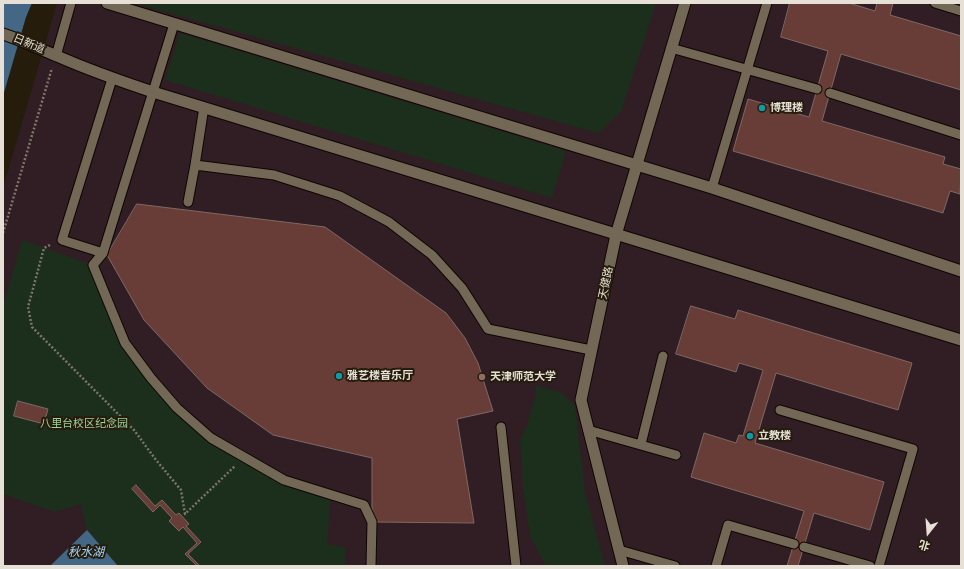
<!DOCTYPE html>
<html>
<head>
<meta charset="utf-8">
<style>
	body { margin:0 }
	#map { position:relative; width:964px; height:569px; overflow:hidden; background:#251c0c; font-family:"Work Sans","Noto Sans SC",sans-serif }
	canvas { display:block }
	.frame { position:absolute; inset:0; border:4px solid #e6e0d6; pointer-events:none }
	.north { position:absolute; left:908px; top:513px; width:40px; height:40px; -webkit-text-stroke:3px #251c0c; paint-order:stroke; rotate:197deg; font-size:11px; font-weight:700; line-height:16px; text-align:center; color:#e6e0d6 }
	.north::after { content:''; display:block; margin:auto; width:14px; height:18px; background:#e6e0d6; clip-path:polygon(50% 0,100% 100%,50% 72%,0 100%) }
</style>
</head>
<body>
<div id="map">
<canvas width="964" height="569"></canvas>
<div class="frame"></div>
<div class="north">北</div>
</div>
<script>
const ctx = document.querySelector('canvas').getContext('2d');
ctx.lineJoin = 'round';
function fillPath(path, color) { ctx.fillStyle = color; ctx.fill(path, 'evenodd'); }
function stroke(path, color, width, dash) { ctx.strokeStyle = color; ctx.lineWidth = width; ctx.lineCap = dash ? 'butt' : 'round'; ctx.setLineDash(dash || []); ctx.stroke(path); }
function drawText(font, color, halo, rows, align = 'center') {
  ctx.font = font + ' "Work Sans","Noto Sans SC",sans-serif'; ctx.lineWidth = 4; ctx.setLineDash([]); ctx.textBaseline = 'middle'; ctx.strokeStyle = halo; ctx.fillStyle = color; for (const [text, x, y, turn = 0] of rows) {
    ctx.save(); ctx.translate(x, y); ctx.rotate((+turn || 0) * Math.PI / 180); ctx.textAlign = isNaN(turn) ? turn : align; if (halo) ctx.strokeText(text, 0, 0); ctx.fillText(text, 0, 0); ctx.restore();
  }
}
fillPath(new Path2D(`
	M57 3H961V566H3V188Z`), '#301e24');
fillPath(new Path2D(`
	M134 3H656L621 112 598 133Z
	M180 33 566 151 552 198 165 80Z
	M22 240 93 265 125 343 151 378 211 438 284 480 331 495 327 544 345 547V566H118L87 530 81 504 55 512 3 494V306Z
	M536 385 562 393 575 406 585 493 605 566H546L530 536 523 489 520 439 527 426 535 397Z`), '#1b2f1c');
fillPath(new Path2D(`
	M3 3H32L26 17 3 96Z
	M87 530 118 566H50Z`), '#436784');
const building = new Path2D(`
	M790 3H849L875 11 877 3H893L890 15 961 36V90L841 54 822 121 945 157 943 164 961 169 960 194 950 191 943 213 733 151 748 99 809 117 828 51 781 37Z
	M137 204 325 227 446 313 465 338 478 363 493 411 457 419 474 523 372 522V458L273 435 207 388 144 320 107 255Z
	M691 306 735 319 738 310 912 363 898 410 776 373 755 443 884 482 870 530 814 513 798 566H787L804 511 691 477 704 433 736 443 739 435 743 436 763 370 739 363 736 372 676 354Z
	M18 401 48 409 44 424 14 416Z
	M136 485 155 506 162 500 176 515 179 513 189 524 186 526 201 542 188 554 200 566H197L185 554 197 543 183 527 179 531 169 521 172 518 160 505 153 512 132 489Z`);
fillPath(building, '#683d37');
stroke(building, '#7f6864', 1);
const service = new Path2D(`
	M935 3 961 11
	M671 48 817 89
	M56 56 71 3
	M112 79 62 240 103 253 174 24
	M830 93 961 135
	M204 107 195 165 274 175 340 196 389 222 432 255 462 288 488 329 591 350
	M712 188 767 3
	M188 202 195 165
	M103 253 93 265 125 343 151 378 177 408 211 438 284 480 364 505 372 522 371 566
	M780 410 913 449 879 566
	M501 427 516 566
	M588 430 676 455
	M641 444 663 356
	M804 547 870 566
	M619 550 675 566
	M716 566 728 525 794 544`);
const minor = new Path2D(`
	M107 3 712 188 961 271
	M3 34C22 40 39 49 57 56 89 70 120 81 153 92L961 340`);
const tertiary = new Path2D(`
	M623 566 581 400 616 235 685 3`);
stroke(service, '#0e0600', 11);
stroke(minor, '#0e0600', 13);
stroke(tertiary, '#0e0600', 13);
stroke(new Path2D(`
	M3 233 52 68
	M50 245 44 248 28 307 32 327 134 430 156 460 181 490 185 514 235 466`), '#7d7669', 2.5, [2, 2]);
stroke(service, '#736856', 9);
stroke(minor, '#736856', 11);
stroke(tertiary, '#736856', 11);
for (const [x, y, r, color] of [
	[762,108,4,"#0f9aa8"],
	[339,376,4,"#0f9aa8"],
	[482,377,4,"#8d6e63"],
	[750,436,4,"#0f9aa8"]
]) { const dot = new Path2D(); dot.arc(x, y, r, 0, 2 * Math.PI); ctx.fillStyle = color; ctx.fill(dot); stroke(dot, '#251c0c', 1.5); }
drawText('11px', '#e6e0d6', '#251c0c', [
	["日新道",29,44,23],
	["天健路",606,283,-78]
]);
drawText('bold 11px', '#e6e0d6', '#251c0c', [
	["博理楼",770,108],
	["雅艺楼音乐厅",347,376],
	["天津师范大学",490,377],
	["立教楼",758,436]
], 'left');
drawText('11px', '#9cd09b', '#251c0c', [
	["八里台校区纪念园",84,424]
]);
drawText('italic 12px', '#a5d4fb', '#251c0c', [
	["秋水湖",86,552]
]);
</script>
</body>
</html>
